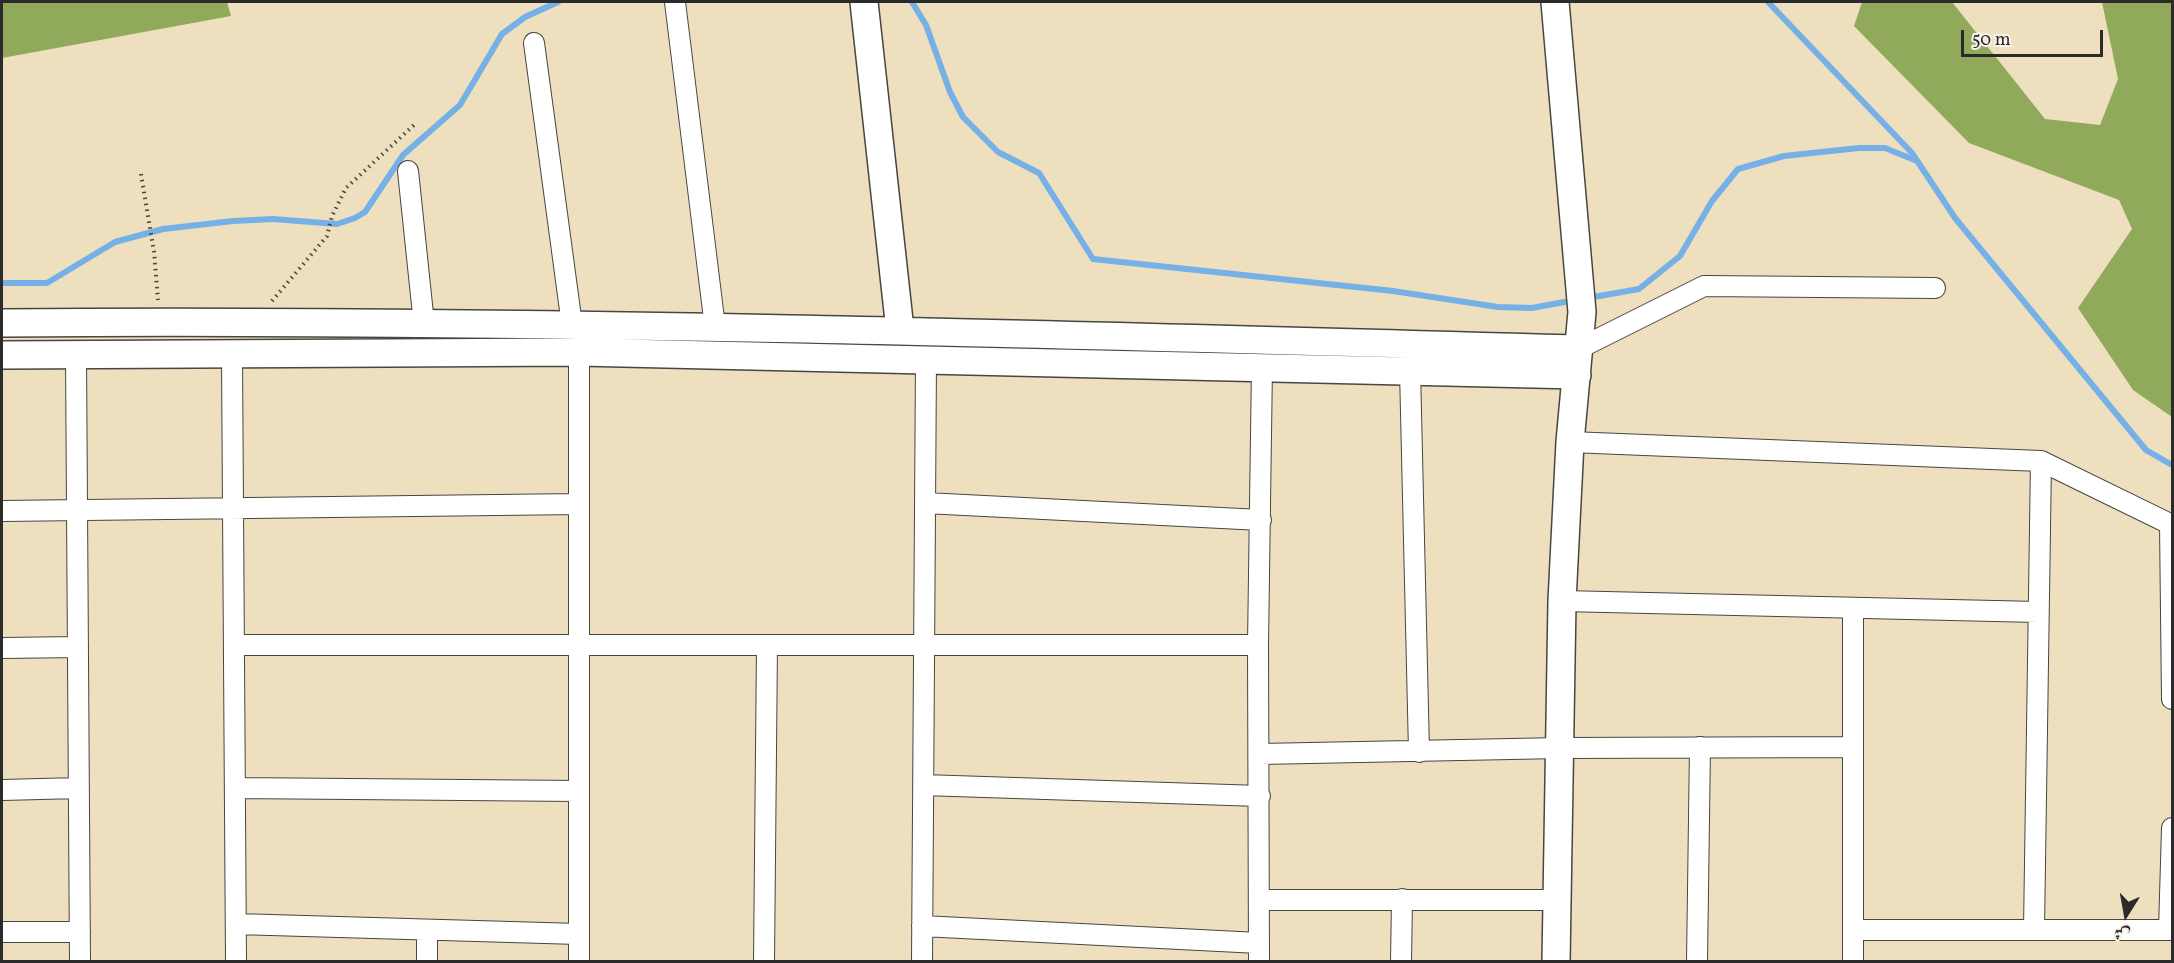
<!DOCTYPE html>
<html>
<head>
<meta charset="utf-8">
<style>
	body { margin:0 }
	#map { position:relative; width:2174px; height:963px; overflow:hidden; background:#eedfbf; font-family:Vollkorn,Amiri,serif }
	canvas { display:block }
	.frame { position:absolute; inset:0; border:3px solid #2b2b2b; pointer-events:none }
	.north { position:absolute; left:2096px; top:885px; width:60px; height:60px; -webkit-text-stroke:4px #f7f3e8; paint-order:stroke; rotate:191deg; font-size:16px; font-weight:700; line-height:24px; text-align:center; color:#2b2b2b }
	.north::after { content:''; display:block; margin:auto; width:21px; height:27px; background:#2b2b2b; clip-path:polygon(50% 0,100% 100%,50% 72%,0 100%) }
	.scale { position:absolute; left:1961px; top:30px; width:142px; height:27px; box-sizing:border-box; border:3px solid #2b2b2b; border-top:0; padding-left:8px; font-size:18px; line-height:21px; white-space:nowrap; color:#2b2b2b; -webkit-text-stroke:4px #f7f3e8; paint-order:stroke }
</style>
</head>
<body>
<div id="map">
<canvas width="2174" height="963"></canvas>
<div class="frame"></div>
<div class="north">ش</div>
<div class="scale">50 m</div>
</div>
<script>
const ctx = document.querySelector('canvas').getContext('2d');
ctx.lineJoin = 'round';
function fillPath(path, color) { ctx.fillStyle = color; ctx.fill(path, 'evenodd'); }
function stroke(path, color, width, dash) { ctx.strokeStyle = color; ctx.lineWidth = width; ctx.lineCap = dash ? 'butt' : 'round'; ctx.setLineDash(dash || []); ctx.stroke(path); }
fillPath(new Path2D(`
	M2 2H227L231 16 2 58Z
	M1862 2H1952L2045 119 2100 125 2118 79 2102 2H2172V417L2133 390 2078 308 2132 229 2119 200 1969 143 1854 26Z`), '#91a95a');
stroke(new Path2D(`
	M912 2 926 25 950 92 963 117 998 152 1039 173 1093 259 1393 291 1498 307 1532 308 1575 300
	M1768 2 1912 153 1955 218 2146 450 2172 465
	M2 283H47L115 242 163 229 233 221 273 219 337 224 355 218 365 212 403 155 460 105 502 34 525 17 558 2
	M1588 298 1639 289 1680 256 1712 201 1738 169 1784 156 1859 148H1885L1917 161`), '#75b0e6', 6);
const street = new Path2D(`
	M675 2 715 327
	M534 43 572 325
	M408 171 424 324
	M1578 349 1704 286 1935 288
	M579 352V962
	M76 355 80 962
	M232 356 236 962
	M1410 370 1419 752
	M1570 442 2041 461 2170 524 2172 699
	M925 503 1261 520
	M2 511 579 504
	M1562 601 2038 612
	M234 645H1258
	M2 648 78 647
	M1260 754 1561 748 1853 747
	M923 785 1260 796
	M235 788 579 791
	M2 790 79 788
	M1259 900H1557
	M236 924 579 934
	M922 926 1259 943
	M427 930V962
	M1853 930H2172
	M2034 930 2041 461
	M2169 930 2172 828
	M2 932H80
	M764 962 767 645
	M922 962 926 359
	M1259 962 1258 645 1262 365
	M1401 962 1402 899
	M1697 962 1700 747
	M1853 962V608`);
const secondary = new Path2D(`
	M864 2 900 330
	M1555 2 1582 312 1570 442 1562 601 1556 962
	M2 323C527 319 1053 334 1578 349
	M2 355 579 352 1577 375`);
stroke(street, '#484641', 22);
stroke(secondary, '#484641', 30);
stroke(new Path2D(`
	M141 174 154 252 158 300
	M272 301 327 236 332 216 346 188 415 124`), '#484641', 4, [1.5, 4.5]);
stroke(street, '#fff', 20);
stroke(secondary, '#fff', 27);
</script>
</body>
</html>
